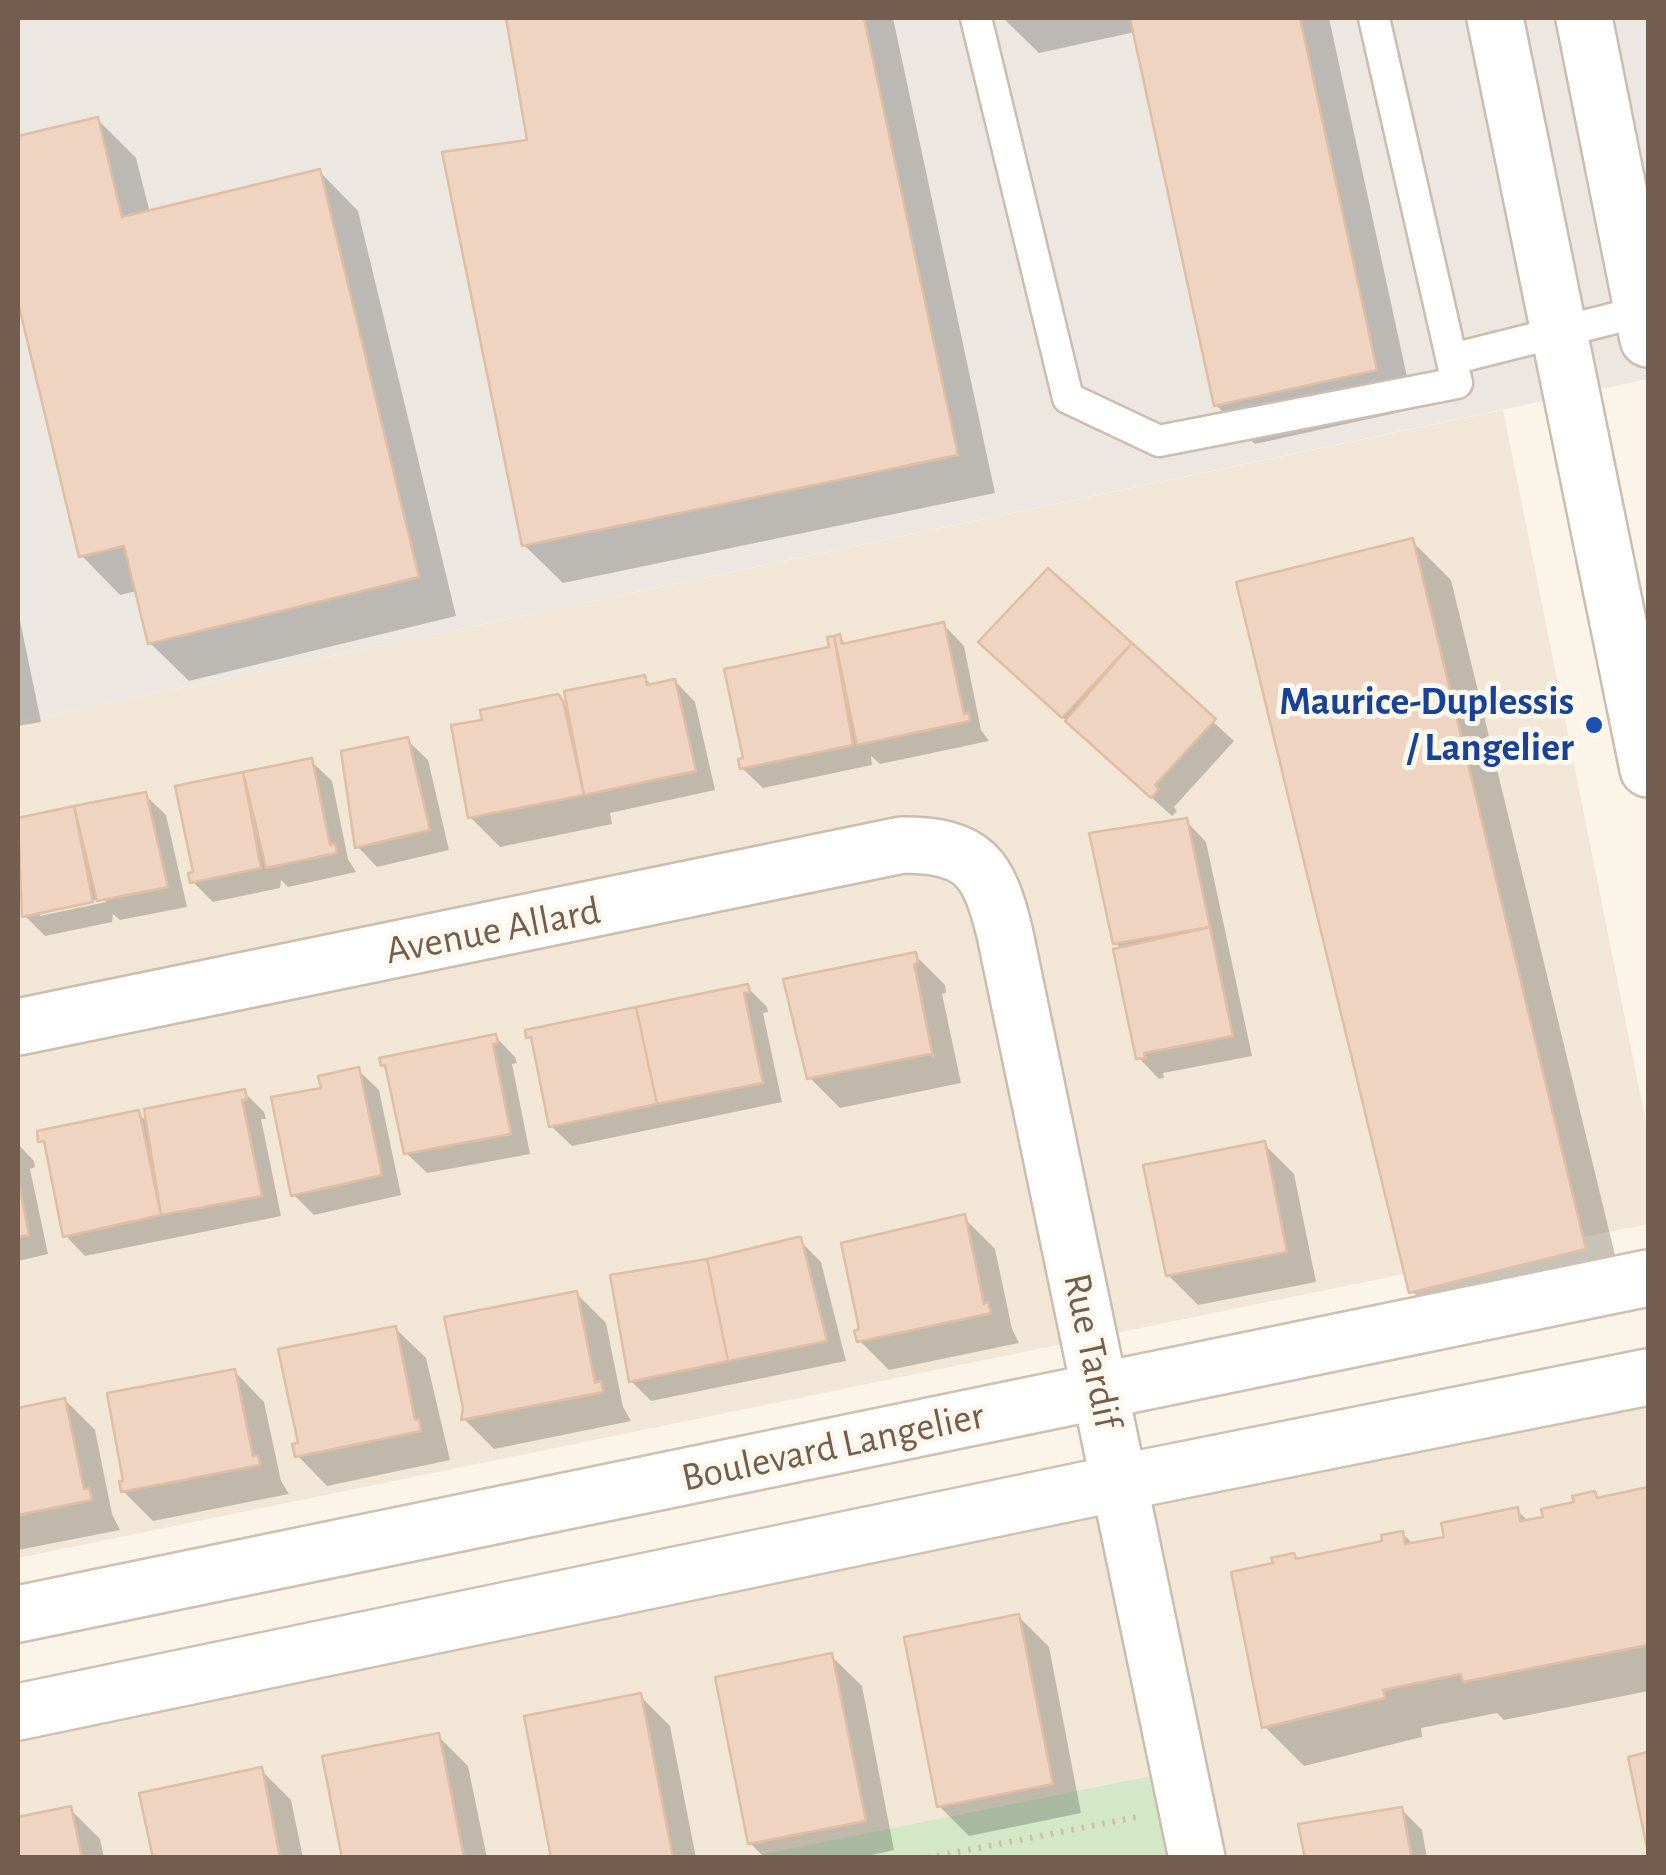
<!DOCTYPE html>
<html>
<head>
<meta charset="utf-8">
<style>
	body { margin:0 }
	#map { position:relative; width:1666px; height:1875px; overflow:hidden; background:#fbf4e8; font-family:"Alegreya Sans",sans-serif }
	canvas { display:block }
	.frame { position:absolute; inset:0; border:20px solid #745d4d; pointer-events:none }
</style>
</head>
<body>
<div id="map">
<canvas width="1666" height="1875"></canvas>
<div class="frame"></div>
</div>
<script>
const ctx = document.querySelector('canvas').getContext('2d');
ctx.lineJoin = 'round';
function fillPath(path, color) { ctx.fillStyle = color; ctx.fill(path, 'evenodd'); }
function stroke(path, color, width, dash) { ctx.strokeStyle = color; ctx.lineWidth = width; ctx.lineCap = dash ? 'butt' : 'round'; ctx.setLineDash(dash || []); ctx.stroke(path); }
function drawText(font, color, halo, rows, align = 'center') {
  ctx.font = font + ' "Alegreya Sans",sans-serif'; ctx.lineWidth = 10; ctx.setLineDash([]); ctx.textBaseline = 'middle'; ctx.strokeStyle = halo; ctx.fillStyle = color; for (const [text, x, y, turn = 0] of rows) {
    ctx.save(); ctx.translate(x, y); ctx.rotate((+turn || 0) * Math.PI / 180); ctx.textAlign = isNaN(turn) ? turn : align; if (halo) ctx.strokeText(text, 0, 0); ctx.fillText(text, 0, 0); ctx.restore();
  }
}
fillPath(new Path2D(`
	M1503 410 1648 1133V1224L18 1558V722Z
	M1648 1382V1857H18V1714Z`), '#f2e7d7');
fillPath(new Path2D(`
	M18 18H1648V379L18 722Z`), '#ece7e1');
fillPath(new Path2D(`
	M1176 1771 1197 1858H745Z`), '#d3e8c7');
fillPath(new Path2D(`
	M508 18H893L995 493 563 583 524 545 530 142Z
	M1003 18H1329L1414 409 1255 444 1216 405 1135 32 1039 53Z
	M97 119 136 158 150 213 320 172 358 211 456 616 189 681 150 643 137 591 120 595 82 556 18 291V139Z
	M1412 541 1451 580 1623 1288 1450 1330 1412 1291Z
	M1049 572 1234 741 1174 807 1177 811 1172 816 1001 662Z
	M18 611 41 722 18 726Z
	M944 625 964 646 981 730 989 741 880 764 871 756 872 765 763 788 742 768 832 649 830 639 839 637 847 645Z
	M644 678 653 686 675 681 695 702 715 790 610 813 612 824 500 847 470 817 485 722 557 696 570 710Z
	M407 740 428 760 449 850 377 867 357 846Z
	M311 761 332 781 348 859 356 872 288 887 281 880 280 888 213 902 192 881 196 874 178 788Z
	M145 795 166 815 187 907 120 920 113 914 112 922 45 936 25 916 18 821ZM105 898 106 902 40 916V911Z
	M1186 821 1206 842 1252 1056 1163 1073 1164 1078 1159 1079 1139 1058 1122 950 1115 942Z
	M915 955 945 985 946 993 942 994 961 1083 840 1108 810 1078Z
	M747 987 767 1007 768 1012 763 1013 782 1102 572 1146 551 1126 534 1042 529 1037Z
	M495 1036 515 1057 517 1063 512 1064 530 1154 427 1173 406 1153 389 1070 384 1065Z
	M358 1070 379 1090 401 1195 314 1215 293 1194 324 1090Z
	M244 1092 264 1112 266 1119H261L281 1216 85 1256 65 1235 47 1147 41 1140 138 1113 145 1120 146 1111Z
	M18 1144 34 1161 35 1167 30 1169 48 1254 18 1261Z
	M1264 1144 1294 1174 1316 1282 1198 1305 1168 1275Z
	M965 1219 995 1249 1012 1329 1019 1343 889 1370 859 1340Z
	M801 1242 821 1262 846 1361 651 1401 631 1381Z
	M576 1293 606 1323 623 1407 631 1421 494 1449 464 1419Z
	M395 1328 426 1358 450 1460 327 1486 297 1455 301 1445Z
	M234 1371 264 1402 281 1481 289 1494 153 1521 123 1491Z
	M65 1400 95 1430 112 1514 120 1530 18 1550V1410Z
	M1648 1489V1691L1504 1720 1497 1713 1421 1728 1422 1737 1304 1766 1265 1727 1276 1565 1293 1556 1298 1561 1384 1543 1402 1533 1414 1545 1446 1539 1517 1510 1529 1522 1546 1519 1594 1494 1600 1500Z
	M1019 1617 1049 1647 1081 1813 969 1836 939 1806Z
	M831 1656 862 1686 894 1850 859 1858H765L750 1843Z
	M640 1696 670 1726 696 1858H554Z
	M438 1736 468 1766 487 1858H345Z
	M261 1770 291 1800 303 1858H155Z
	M70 1809 100 1839 104 1858H18V1819Z
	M1401 1809 1422 1830 1427 1858H1307Z`), '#0003');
const building = new Path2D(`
	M506 18H864L958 455 522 546 442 152 527 140Z
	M1130 18H1300L1377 370 1214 406Z
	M98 117 122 217 320 169 419 577 148 644 124 546 79 557 18 302V136Z
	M1413 538 1586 1249 1409 1293 1236 582Z
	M1048 568 1132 643 1062 718 978 642Z
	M944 622 964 714 969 713 970 721 857 745 834 636 840 634 842 644Z
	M834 636 853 745 740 769 738 759 743 758 724 669 829 647 827 637Z
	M1132 643 1216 719 1155 785 1159 789 1151 798 1065 721Z
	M645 675 647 685 675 679 696 771 584 795 564 691Z
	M558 694 563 701 584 795 468 818 451 725 482 720 480 710Z
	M408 737 430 830 355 848 341 751Z
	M312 758 330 845 335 843 337 853 266 868 243 772Z
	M243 772 261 868 190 883 188 873 193 872 175 786Z
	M146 792 168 887 97 901 74 806Z
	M74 806 93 902 22 917 18 818Z
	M1187 818 1210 927 1113 944 1089 833Z
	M1210 927 1233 1036 1144 1053 1146 1058 1136 1059 1113 949Z
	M916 952 918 963 914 964 933 1057 929 1054 807 1079 783 979Z
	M748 984 750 992 744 993 763 1083 657 1104 636 1007Z
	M636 1007 657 1104 549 1127 531 1037 526 1038 525 1030Z
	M496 1034 498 1043 493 1044 511 1134 404 1154 385 1065 381 1066 379 1058Z
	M359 1067 382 1175 291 1196 271 1097 321 1088 318 1076Z
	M245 1089 247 1099 242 1100 262 1196 161 1215 144 1109Z
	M139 1110 161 1215 63 1237 44 1141 38 1142 37 1131Z
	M1265 1141 1287 1252 1166 1276 1143 1165Z
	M18 1180 29 1235 18 1237Z
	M965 1214 984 1304 988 1302 991 1313 857 1342 854 1331 859 1329 841 1243Z
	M798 1237H801L827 1341 728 1361 707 1259Z
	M707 1259 728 1361 629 1382 610 1275Z
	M577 1291 595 1383 601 1381 603 1392 461 1420 463 1408 444 1317Z
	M396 1326 415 1420 419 1419 421 1431 295 1457 292 1444 298 1443 278 1349Z
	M235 1369 253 1456 258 1455 260 1465 121 1492 119 1481H123L107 1393Z
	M65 1398 84 1489 89 1488 92 1500 18 1515V1408Z
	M1648 1487V1645L1463 1682 1461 1674 1383 1690 1385 1698 1262 1728 1231 1572 1273 1563 1271 1558 1294 1553 1296 1559 1382 1541 1381 1535 1403 1531 1405 1544 1444 1537 1441 1523 1518 1507 1520 1521 1543 1517 1541 1509 1574 1502 1572 1496 1595 1491 1597 1498Z
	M1019 1614 1053 1784 937 1807 904 1637Z
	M832 1653 866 1821 748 1844 715 1677Z
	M641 1693 673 1858H551L524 1716Z
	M439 1733 464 1858H342L322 1756Z
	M1648 1752V1848H1647L1628 1757Z
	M262 1767 280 1858H153L139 1793Z
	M71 1806 82 1858H18V1817Z
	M1402 1807 1412 1858H1305L1298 1824Z`);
fillPath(building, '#efd5c1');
stroke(building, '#e0bda3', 2.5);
const service = new Path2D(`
	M976 18 1068 398 1159 441 1457 383 1374 18
	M1452 359 1643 311`);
const minor = new Path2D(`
	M18 1027 902 845C974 845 989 867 1005 934L1197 1858`);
const tertiary = new Path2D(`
	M1495 18 1648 769
	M1584 18 1648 339`);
const secondary = new Path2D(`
	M18 1614 1648 1278
	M18 1712 1118 1483 1648 1377`);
stroke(service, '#ccbdae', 35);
stroke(minor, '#ccbdae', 60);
stroke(tertiary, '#ccbdae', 60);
stroke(secondary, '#d1bfaf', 60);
stroke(new Path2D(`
	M927 1858 1137 1817`), '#d4b9a4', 6, [2.5, 8]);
stroke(service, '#fff', 30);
stroke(minor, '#fff', 55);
stroke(tertiary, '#fff', 55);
stroke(secondary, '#fff', 55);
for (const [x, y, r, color] of [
	[1594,725,10,"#1a4fb4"]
]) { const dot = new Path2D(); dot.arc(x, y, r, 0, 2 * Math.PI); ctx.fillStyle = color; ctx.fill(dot); stroke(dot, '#fef8ee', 4); }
drawText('bold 40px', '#164399', '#fef8ee', [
	["Maurice-Duplessis",1574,702],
	["/ Langelier",1574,748]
], 'right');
drawText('40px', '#745d4d', '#fef8ee', [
	["Avenue Allard",493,931,-11],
	["Rue Tardif",1092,1351,78],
	["Boulevard Langelier",833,1447,-12]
]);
</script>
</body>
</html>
